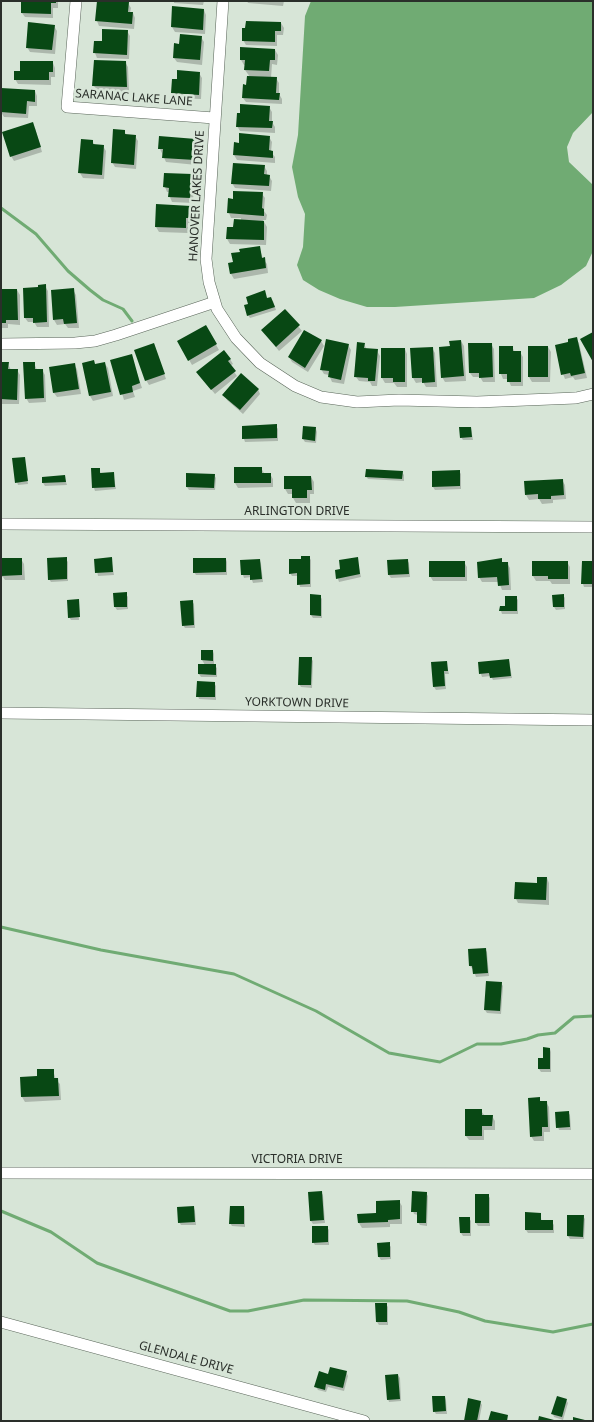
<!DOCTYPE html>
<html>
<head>
<meta charset="utf-8">
<style>
	body { margin:0 }
	#map { position:relative; width:594px; height:1422px; overflow:hidden; background:#d7e5d7; font-family:"Noto Sans",sans-serif }
	canvas { display:block }
	.frame { position:absolute; inset:0; border:2px solid #2a2f2a; pointer-events:none }
</style>
</head>
<body>
<div id="map">
<canvas width="594" height="1422"></canvas>
<div class="frame"></div>
</div>
<script>
const ctx = document.querySelector('canvas').getContext('2d');
ctx.lineJoin = 'round';
function fillPath(path, color) { ctx.fillStyle = color; ctx.fill(path, 'evenodd'); }
function stroke(path, color, width, dash) { ctx.strokeStyle = color; ctx.lineWidth = width; ctx.lineCap = dash ? 'butt' : 'round'; ctx.setLineDash(dash || []); ctx.stroke(path); }
function drawText(font, color, halo, rows, align = 'center') {
  ctx.font = font + ' "Noto Sans",sans-serif'; ctx.lineWidth = 5; ctx.setLineDash([]); ctx.textBaseline = 'middle'; ctx.strokeStyle = halo; ctx.fillStyle = color; for (const [text, x, y, turn = 0] of rows) {
    ctx.save(); ctx.translate(x, y); ctx.rotate((+turn || 0) * Math.PI / 180); ctx.textAlign = isNaN(turn) ? turn : align; if (halo) ctx.strokeText(text, 0, 0); ctx.fillText(text, 0, 0); ctx.restore();
  }
}
fillPath(new Path2D(`
	M311 1H593V112L573 133 567 147 569 162 593 185V251L586 266 561 285 534 298 395 307H367L340 299 319 290 303 280 297 265 303 247 305 214 298 197 292 167 298 135 305 16Z`), '#70ab73');
fillPath(new Path2D(`
	M22 1H58V8H53V18L25 17 22 13Z
	M174 1H204L203 5 174 3Z
	M247 1H284L283 6 248 3Z
	M128 3 131 8 130 13H133L135 18 134 29 99 26 97 21Z
	M204 10 206 15 205 34 175 32 172 27Z
	M281 23 284 28 283 35H277V46L246 45 243 40 247 29Z
	M54 26 57 31 55 54 30 52 27 47Z
	M127 31 130 36 129 59 97 58 95 53 103 43Z
	M201 37 204 42 202 65 177 62 174 58 180 45Z
	M275 50 278 55 277 65 272 64 271 78H276L279 83V94L282 99V104L246 102 243 98 250 77 245 70 246 65H244L241 60Z
	M125 62 128 67 129 92 97 90 94 86Z
	M53 63 55 68V77H51V85L18 84 15 79 21 72Z
	M199 73 202 78 201 99 175 98 172 93Z
	M3 89 35 91 37 96V106H29L28 118 4 117 1 112Z
	M269 107 272 112V122L275 127V133L240 131 237 126Z
	M35 128 42 152 14 161 11 156Z
	M124 131 127 136H135L138 141 136 169 115 167 112 162Z
	M269 137 272 142 271 152 275 157V163L237 160 234 155 240 144Z
	M196 140 198 145 197 165 166 162 160 149Z
	M92 141 95 145 103 146 106 151 104 179 83 178 80 173Z
	M264 166 267 171V176H269L272 181 271 191 235 188 232 183Z
	M191 176 194 181 193 203 172 202 170 197V192H167L165 187Z
	M262 194 265 198 264 211 267 215 266 220H263L267 227 266 245 230 244 227 239 241 221V218H231L229 213 234 200Z
	M191 207 194 212 193 223H188V233L159 232 156 227Z
	M259 247 263 259 267 264 268 273 234 279 231 274 229 264 234 263Z
	M45 286 48 291 49 327H37L34 322H28L25 318 39 288Z
	M17 290 20 295V325L8 324V328H1V291Z
	M73 290 76 295 79 328H68L65 324 57 325 54 320 52 291Z
	M267 299 273 301 276 310 250 318 248 315Z
	M285 310 302 331 279 351 262 330Z
	M206 327 219 350 192 365 179 342Z
	M576 339 579 343 587 378 575 380 573 377 565 379 563 374Z
	M321 341 324 346 308 372 292 362 289 357Z
	M461 341 464 346 466 381 445 382 442 377 451 348Z
	M154 344 166 379 149 385 146 380Z
	M364 344 367 350 377 351 380 356 377 386H372L370 382 359 381 356 377Z
	M491 344 494 349 495 382H483L480 377H473L470 373Z
	M348 345 351 350 344 384 332 382 329 375 324 374 321 369Z
	M500 347H512L515 352H520L523 357V386H511L508 379H503L501 374Z
	M548 347 551 352 550 382H532L529 377Z
	M432 348 435 353 437 387H426L423 382 416 383 413 378Z
	M405 349 407 354V387H397L394 383H385L382 378Z
	M131 355 142 388 133 391 135 397 124 400 112 361Z
	M230 359 233 364 230 366 237 376 215 394 201 377Z
	M34 363 37 370H42L45 375 46 402 29 403 26 398Z
	M1 364H8L11 370H17L20 375 19 404H1Z
	M105 364 108 368 113 396 93 401 90 396 95 365Z
	M74 365 77 369 81 394 57 397 54 393Z
	M258 389 260 394 243 414 227 400 224 395Z
	M276 426 278 429V441L245 442 244 439Z
	M471 428 473 440H463L461 437Z
	M316 429 317 432 316 443 305 442 303 439Z
	M24 458 28 484 18 485 17 482Z
	M261 468 264 473 270 474 273 479V487L238 488 235 483Z
	M99 469 101 474 113 473 116 489 95 491 94 488Z
	M459 471 461 474V489L435 490 433 487Z
	M402 472 404 475V481L368 479 366 476Z
	M214 475 216 478 215 490H189L187 487Z
	M64 476 67 485 45 486 43 483V478Z
	M311 477 314 482V494H310V503H296L293 498V494H288L285 489Z
	M562 480 565 485 566 499 553 500V503L542 504 539 499 529 500 526 495Z
	M309 557 311 560V587H300L298 576H292L290 573Z
	M111 558 114 575 98 576 95 560Z
	M21 559 24 564 25 580H5L3 577H1V560Z
	M66 559 68 562V581L51 582 49 579Z
	M226 559 227 562V575H196L194 572Z
	M357 559 361 577 339 582 338 579 342 570Z
	M407 560 409 563 410 577 391 578 389 575Z
	M501 560 503 564 507 563 510 568 511 590H502L499 582H482L479 577Z
	M260 561 261 564 263 582 253 583 251 577 244 578 243 575Z
	M464 562 467 567V581H433L430 576Z
	M567 562 570 567V584H552L550 581H536L533 576Z
	M593 562V587H584L583 584Z
	M115 594H126L128 597V609L117 610 115 607Z
	M563 595 565 598V609L556 610 554 607Z
	M320 596 322 599V618H313L311 615Z
	M516 597 518 600V614H502L501 611Z
	M78 601 79 620H71L69 617Z
	M192 601 194 604 195 628H185L183 625Z
	M213 651 214 654V665L217 668V677H201L199 674 205 665 202 660Z
	M311 658 313 661 312 688 301 687 299 684Z
	M509 660 512 678 493 680 491 676 482 677 481 674 479 663Z
	M446 662 449 674H445L446 689 436 690 434 687 432 663Z
	M214 683 216 686V700L199 699 198 696Z
	M547 878 549 883V905L518 903 516 899Z
	M485 949 487 952 489 976 476 977 473 969 470 966Z
	M501 983 503 986 501 1014 487 1013 485 1010Z
	M550 1049 551 1052V1072H541L539 1069Z
	M53 1070 56 1080 60 1084 61 1100 25 1102 22 1097 21 1078H38Z
	M539 1099 541 1102H546L549 1107 550 1132H544V1141H534L531 1136Z
	M481 1111 485 1116H492L495 1121V1130H484V1140H469L466 1136Z
	M568 1112 570 1115 571 1130H559L558 1127Z
	M321 1192 323 1195 325 1223 313 1224 311 1221 309 1193Z
	M426 1193 428 1196 427 1226 420 1225 418 1222V1215L414 1214 413 1211Z
	M488 1195 490 1198V1226H478L476 1223V1196Z
	M399 1201 402 1206V1224H390V1227L362 1228 359 1223 377 1214Z
	M244 1207 245 1210V1227L232 1226 230 1223Z
	M194 1208 195 1211 196 1225H181L179 1222Z
	M540 1214 542 1222H552L554 1225V1233H528L526 1230Z
	M583 1216 585 1219 584 1239H570L568 1236Z
	M469 1218 471 1221V1236H463L461 1233V1219Z
	M327 1227 329 1230V1245H315L313 1242Z
	M389 1244 391 1247V1259L381 1260 379 1257Z
	M377 1304H386L388 1307V1325H379L377 1322Z
	M346 1372 348 1376 344 1391 328 1387 326 1392 318 1390 316 1387 329 1375Z
	M398 1375 400 1378 401 1401 389 1402 388 1399Z
	M445 1397 446 1400 447 1414H436L434 1411Z
	M566 1400 568 1403 563 1420 554 1417 553 1414Z
	M480 1402 482 1405 479 1421H465Z`), '#0003');
stroke(new Path2D(`
	M1 208 36 234 68 271 90 290 103 300 123 309 132 321
	M1 927 101 950 234 974 316 1011 389 1053 440 1062 477 1044H501L527 1039 538 1035 555 1033 574 1017 593 1016
	M1 1211 51 1232 97 1263 230 1311H248L304 1300 407 1301 459 1312 485 1321 553 1332 593 1324`), '#70ab73', 3);
fillPath(new Path2D(`
	M21 1H56V3H51V14L21 13Z
	M97 1 129 2 128 12H133L132 24 95 21Z
	M172 6 204 9 203 30 171 27Z
	M246 21 281 22V31H275V42L242 41V28H245Z
	M28 22 55 25 52 50 26 48Z
	M102 29 128 30 127 55 93 53 94 41H102Z
	M180 34 202 36 200 60 173 58 174 43 179 44Z
	M240 47 275 49V60H270L269 71 244 70 245 60H240Z
	M94 60 126 61 127 87 92 86Z
	M20 61H53V72H49V80H14V71H20Z
	M177 70 200 72 199 95 171 93 172 79H177Z
	M247 76 277 77 276 93H280L279 100 242 98 243 84 246 85Z
	M1 88 35 90V102L27 101 26 114 1 112Z
	M240 104 270 106 269 121H273L272 128 236 127 237 113H240Z
	M33 122 41 147 10 157 2 132Z
	M113 129 125 130V134L136 135 134 165 111 163Z
	M239 133 270 136 269 150 273 151V158L233 155 234 142 239 143Z
	M159 136 196 139 195 160 162 158 163 149H158Z
	M81 139 93 140V144L104 145 102 175 78 173Z
	M233 163 265 165 264 174 270 175 269 186 231 184Z
	M164 173 192 174 190 198 168 197 169 188 163 187Z
	M233 191 263 192 262 208 264 209V216L227 213 228 198 233 199Z
	M156 204 191 206V218H186V228L155 227Z
	M234 219 264 221V240L226 239 227 227H233Z
	M260 246 262 258 265 257 266 268 230 274 228 263 233 262 231 253 240 252 239 249Z
	M46 284 47 322 33 323V318H24L23 288 38 287V285Z
	M74 288 77 323 64 324 63 319 53 320 51 290Z
	M1 289H17L18 320H6V323H1Z
	M265 290 267 298 271 297 275 307 247 316 244 305 248 304 246 297Z
	M285 309 300 325 276 347 261 330Z
	M206 325 217 344 188 361 177 341Z
	M304 330 322 340 305 368 288 357Z
	M593 332V362L580 339Z
	M577 337 585 373 571 376 570 373 561 375 555 345 568 342V339Z
	M326 339 349 344 341 380 328 377 329 371 320 370Z
	M461 340 464 376 441 378 439 347 450 346 449 341Z
	M357 342 365 343 364 348 378 349 375 381H368V378L354 377Z
	M154 343 165 374 145 381 134 350Z
	M468 343H492L493 377 479 378V373H469Z
	M499 346H513V351H521V382H507V374H499Z
	M528 346H548V377H528Z
	M433 347 435 382 422 383V378H412L410 348Z
	M381 348H405V382H393V378H381Z
	M224 350 231 359 228 361 236 371 211 390 196 372Z
	M132 354 140 383 132 386 133 392 120 395 110 360Z
	M94 360 95 364 105 362 111 392 89 396 82 363Z
	M1 362H9L8 369H18L17 400 1 399Z
	M23 362H35V369H43L44 398 25 399Z
	M75 363 79 389 53 393 49 367Z
	M241 373 259 389 240 410 222 395Z
	M277 424V438L242 439V426Z
	M303 426 316 427 315 441 302 439Z
	M459 427H471L472 437 460 438Z
	M25 457 28 481 15 483 12 458Z
	M234 467H262V473H271V483H234Z
	M91 468H100V473L114 472 115 487 92 488Z
	M366 469 403 471 402 479 365 477Z
	M460 470V486L432 487V471Z
	M186 473 215 474 214 488 186 487Z
	M65 475 66 482 42 483V477Z
	M284 476H311L312 490H307V498H292V489H284Z
	M563 479 564 495 551 496V499H538V494L525 495 524 481Z
	M301 556H310V584L297 585V573L289 574V559H301Z
	M67 557V579L48 580 47 558Z
	M112 557 113 572 95 573 94 559Z
	M358 557 360 574 336 579 335 570 340 569 339 560Z
	M1 558H22V575L1 576Z
	M193 558H226V572L193 573Z
	M502 558V562H508L509 585 498 586 497 577 478 578 477 562Z
	M260 559 262 579 250 580V575H241L240 560Z
	M408 559 409 574 388 575 387 560Z
	M429 561H465V577H429Z
	M532 561H568V579H548V576H532Z
	M582 561H593V584H581Z
	M127 592V607H114L113 593Z
	M310 594 321 595V616L310 615Z
	M564 594V607H553L552 595Z
	M505 596H517V611H499L500 606H505Z
	M79 599 80 617 68 618 67 600Z
	M193 600 194 625 182 626 180 601Z
	M201 650H213V661L201 660Z
	M299 657H312L311 685H298Z
	M509 659 511 676 490 678 489 673 479 674 478 662Z
	M447 661 448 671H444L445 686 433 687 431 662Z
	M198 664H216V675L198 674Z
	M197 681 215 682V697H196Z
	M537 877H547L546 900 514 899 515 882 537 883Z
	M486 948 488 973 473 974 472 966H469L468 949Z
	M486 981 502 982 500 1011 484 1010Z
	M543 1047 550 1048V1069H538V1058H543Z
	M37 1069H54V1078H58L59 1096 21 1097 20 1077 37 1076Z
	M540 1097V1101H547L548 1127H542V1136L530 1137 528 1098Z
	M465 1109H482V1115H493L492 1126H482V1136H465Z
	M569 1111 570 1127 556 1128 555 1112Z
	M322 1191 324 1220 310 1221 308 1192Z
	M412 1191 427 1192 426 1223H417V1212H411Z
	M475 1194H489V1223H475Z
	M400 1200V1219L388 1220V1222L358 1223 357 1214 376 1213V1201Z
	M194 1206 195 1222 178 1223 177 1207Z
	M230 1206H244V1224H229Z
	M525 1212 541 1213V1220H553V1230H525Z
	M567 1215H584L583 1237 567 1236Z
	M459 1217H470V1233H460Z
	M312 1226H328V1242L312 1243Z
	M390 1242V1257H378L377 1243Z
	M375 1303H387V1322H376Z
	M330 1367 347 1371 343 1388 326 1384 325 1390 314 1387 319 1371 328 1374Z
	M398 1374 400 1399 387 1400 385 1375Z
	M432 1396H445L446 1411 433 1412Z
	M557 1396 567 1399 562 1417 551 1414Z
	M468 1398 481 1401 477 1421H464Z
	M491 1411 508 1415 507 1421H488Z
	M539 1416 554 1420V1421H538Z
	M573 1417 585 1420V1421H573Z`), '#084814');
const street = new Path2D(`
	M76 1 67 107 214 118
	M223 1 206 259 209 282 217 309 236 338 260 363 295 386 321 397 357 402 399 400 477 402 576 398 593 394
	M1 344 75 343 95 341 116 335 215 302
	M1 524 593 527
	M1 713 593 720
	M1 1173 593 1174
	M1 1322 364 1421`);
stroke(street, '#596559', 12);
stroke(street, '#fff', 11);
drawText('12px', '#2a2f2a', '#d7e5d7', [
	["SARANAC LAKE LANE",134,98,4],
	["HANOVER LAKES DRIVE",197,196,-87],
	["ARLINGTON DRIVE",297,512],
	["YORKTOWN DRIVE",297,703,1],
	["VICTORIA DRIVE",297,1160],
	["GLENDALE DRIVE",186,1358,15]
]);
</script>
</body>
</html>
